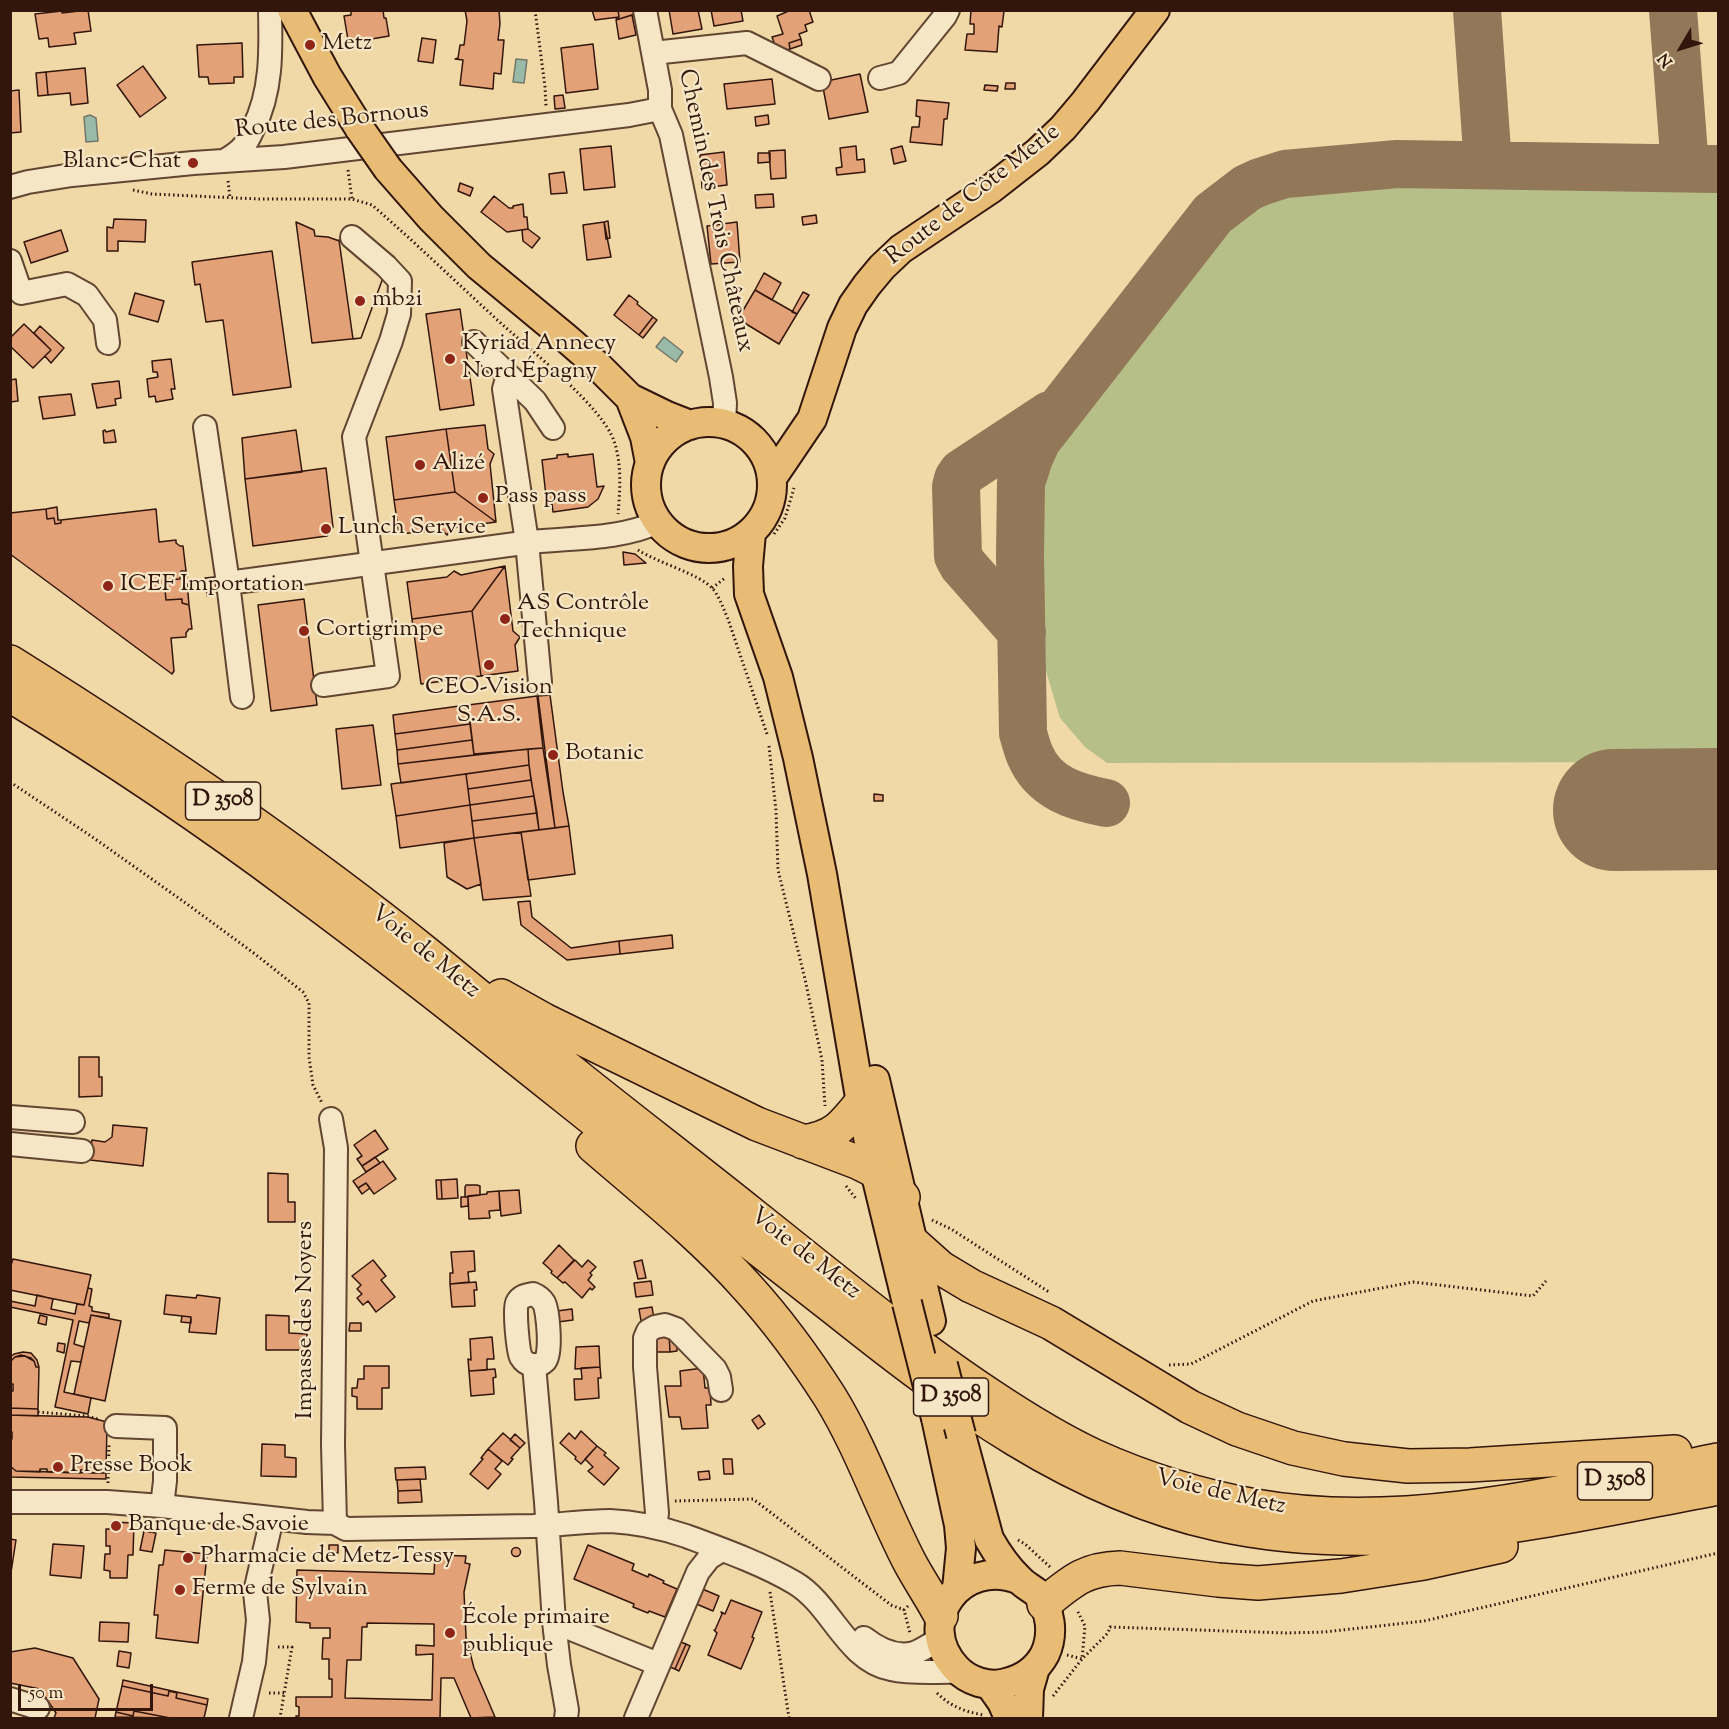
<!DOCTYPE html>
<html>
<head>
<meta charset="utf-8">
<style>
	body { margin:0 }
	#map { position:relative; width:1729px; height:1729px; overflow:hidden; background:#f0d8a7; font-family:"Sorts Mill Goudy",serif }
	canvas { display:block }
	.frame { position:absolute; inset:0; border:12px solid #33160b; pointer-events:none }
	.north { position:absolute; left:1651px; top:18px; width:60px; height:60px; -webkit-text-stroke:4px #f5e6c6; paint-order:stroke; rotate:232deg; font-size:16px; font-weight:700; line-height:24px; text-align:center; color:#33160b }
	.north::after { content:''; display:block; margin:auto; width:21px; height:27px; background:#33160b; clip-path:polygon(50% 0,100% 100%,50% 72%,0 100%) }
	.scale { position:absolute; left:18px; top:1684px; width:135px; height:27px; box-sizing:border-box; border:3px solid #33160b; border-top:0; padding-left:8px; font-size:18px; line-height:21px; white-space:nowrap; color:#33160b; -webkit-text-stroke:4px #f5e6c6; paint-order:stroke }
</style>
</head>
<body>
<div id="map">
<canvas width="1729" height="1729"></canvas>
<div class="frame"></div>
<div class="north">N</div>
<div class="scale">50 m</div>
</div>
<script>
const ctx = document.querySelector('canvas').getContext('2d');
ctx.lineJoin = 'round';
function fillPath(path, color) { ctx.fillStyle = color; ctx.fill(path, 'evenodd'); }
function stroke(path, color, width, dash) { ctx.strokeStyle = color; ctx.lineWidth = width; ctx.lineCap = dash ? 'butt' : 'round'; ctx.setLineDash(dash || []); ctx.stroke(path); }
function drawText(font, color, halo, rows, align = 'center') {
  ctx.font = font + ' "Sorts Mill Goudy",serif'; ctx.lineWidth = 4.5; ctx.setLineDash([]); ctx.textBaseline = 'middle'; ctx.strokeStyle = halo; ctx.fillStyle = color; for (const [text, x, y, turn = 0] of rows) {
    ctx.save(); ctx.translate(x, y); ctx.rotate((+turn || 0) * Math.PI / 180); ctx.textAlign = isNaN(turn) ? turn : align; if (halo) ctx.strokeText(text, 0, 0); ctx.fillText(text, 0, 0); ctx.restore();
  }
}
fillPath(new Path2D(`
	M1718 179V762L1107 763 1085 747 1060 718 1046 671 1040 514C1044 481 1054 453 1072 425L1230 227 1258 207 1274 199 1306 191 1424 184Z`), '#b7bf89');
const water = new Path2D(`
	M516 59 527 60 524 83 513 82Z
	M90 115 96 118 98 141 86 142 84 117Z
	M664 337 683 352 676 362 656 347Z`);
fillPath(water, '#9abaa8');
stroke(water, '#717869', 1.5);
stroke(new Path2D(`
	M1477 10 1488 165
	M1673 10 1685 168
	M1022 632 963 565 958 556 956 487 958 479 962 473 1050 415
	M1106 803C1075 797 1044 788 1030 755 1027 748 1025 740 1023 733L1020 555 1021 483 1029 458 1037 440 1213 214 1247 188 1260 182 1285 174 1397 164 1718 169`), '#927759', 48);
stroke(new Path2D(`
	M1614 810 1718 809`), '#927759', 122);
const building = new Path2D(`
	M88 10 91 31 74 33 76 44 49 47 48 38 39 39 35 14 62 11V13Z
	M351 10H383L384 18H386L389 36 360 41V37L348 40 344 16 351 15Z
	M465 10H499L500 24 498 40H504L501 74 494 73 493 89 460 85 463 60 455 59 458 58 460 45H464L467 21Z
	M592 10H618L619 17 595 20Z
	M618 10H634L635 14 616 20 619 17Z
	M669 10H698L702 29 673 34Z
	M711 10H741L743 21 714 26Z
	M809 10 813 22 805 25 807 31 799 34 801 39 789 43 790 49 778 53 772 37 783 34 777 16 791 10Z
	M971 10 1004 11 1002 27 999 26 997 52 965 50 967 34H974V24H970Z
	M632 15 636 35 619 39 616 20Z
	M422 38 436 40 433 63 418 61Z
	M801 39 802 45 790 49 789 43Z
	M242 43 243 77H234V83L209 84 208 77H199L197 45Z
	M593 44 598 89 566 93 561 48Z
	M143 66 166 98 140 117 117 85Z
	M85 68 88 103 71 105 70 93 48 95 46 72Z
	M46 72 48 95 38 96 36 73Z
	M860 74 868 112 829 119 822 82Z
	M772 79 775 104 727 109 724 84Z
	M1006 83H1015V89H1005Z
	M985 85 998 86 997 91 984 90Z
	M19 90 21 132 10 133V91Z
	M563 95 565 108 555 109 554 96Z
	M917 100 949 103 947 119H944L942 145 910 142 912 127H919L920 117 916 116Z
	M768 115 769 124 756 126 755 117Z
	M611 146 615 187 584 190 580 149Z
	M856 146 857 160 864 159 865 172 837 175 836 168 842 167 840 148Z
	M902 146 906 161 894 164 891 149Z
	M785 150 786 178 771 179 769 151Z
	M724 152 727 185 702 188 700 155Z
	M758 153H770V162L758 163Z
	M564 172 567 193 551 194 549 174Z
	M460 183 473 188 470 196 458 191Z
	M773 194 774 207 756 208 755 195Z
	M494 196 509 208H513V206L523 204 524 217H527L528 229 507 232 481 212Z
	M816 215 817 223 803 225 802 217Z
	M114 219 146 220 145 242 118 241V251H107V227L113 228Z
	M608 221 610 238 606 239 604 222Z
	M296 222 314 230 315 236 328 237 348 244 384 275 361 338 312 343Z
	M604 222 611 257 587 260 583 225Z
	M737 222 740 262 711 264 707 226Z
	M528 229 540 238 532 248 523 241 522 230Z
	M61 230 68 251 31 263 24 242Z
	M339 240 348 244 384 275 361 338 353 339Z
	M272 251 291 387 233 395 223 320 206 322 200 284 195 285 192 262Z
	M764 273 781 283 772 300 755 290Z
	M755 290 797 314 779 344 738 319Z
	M803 292 809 295 797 314 792 312Z
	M135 293 164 301 158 322 129 314Z
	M629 295 638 302 637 304 653 317 639 335 614 315Z
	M460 309 474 405 440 410 426 314Z
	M653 317 657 320 643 338 639 335Z
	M24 324 51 350 33 368 10 346V338Z
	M40 326 64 348 51 363 45 356 51 350 34 333Z
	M171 359 175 389H171L173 399 156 402 155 396 149 397 147 379 158 377 157 372H153L152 361Z
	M16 379 18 401 10 402V380Z
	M119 381 121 398 115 399 116 405 97 408 92 384Z
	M71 394 75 415 43 419 39 397Z
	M485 425 488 449 494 454 490 464 496 522 455 492 446 429Z
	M446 429 455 492 394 500 386 437Z
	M105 430 106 432 114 430 116 442 104 443 103 431Z
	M296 430 302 472 245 479 242 438Z
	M568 454V457L593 454 597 487 604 486 598 499 588 507 553 512 552 504 547 505 542 460 557 458V455Z
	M326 468 333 527 327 536 253 546 245 479Z
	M455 492 496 522 452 528 447 535 442 530 399 534 394 500Z
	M57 507 58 520H61V523L55 524 54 518 47 519 46 509Z
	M46 509 47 519 54 518 55 524 61 523V520L156 509 159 542 176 540V543L180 546H183L186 571H181L180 579 164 580 166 600 182 599V603L189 605 192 629H189L186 633V637L171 638 174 671 172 674 10 554V513Z
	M623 552 635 554 646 563 624 565Z
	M505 566 472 611 412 619 407 582 447 577 454 571 461 575Z
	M505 566 513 631 520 637 515 645 518 671 481 676 472 611Z
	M181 571H186L189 605 182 603V599L166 600 164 580 180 579Z
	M215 577 217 594 207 596 205 578Z
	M304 599 317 705 271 711 258 605Z
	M472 611 481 676 421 684 412 619Z
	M550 695 563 792 569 826 555 828 538 696Z
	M537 696 543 748 474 754 468 705Z
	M467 705 470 724 395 734 393 715Z
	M470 724 472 740 397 750 395 734Z
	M373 725 381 785 342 789 336 729Z
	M472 740 474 755 398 764 397 750Z
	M543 748 555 828 539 830 529 765 528 749Z
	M528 749 529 765 401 783 398 764Z
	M529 765 531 780 468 789 466 774Z
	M466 774 470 805 396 816 391 784Z
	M531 780 534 796 470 805 468 789Z
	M874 794 883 795V801H874Z
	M534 796 537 813 472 821 470 805Z
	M470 805 474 838 400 848 396 816Z
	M537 813 539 830 474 838 472 821Z
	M569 826 575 874 528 880 521 832Z
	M521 832 531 896 483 900 474 838Z
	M474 838 481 884 467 889 447 877 444 843Z
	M530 901 532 917 571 948 619 941 620 954 567 960 521 925 518 902Z
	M672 935 673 948 620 954 619 941Z
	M79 1057H99V1077H102V1096L79 1097Z
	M113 1125 147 1128 143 1166 90 1160 92 1140 105 1142 112 1137Z
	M375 1130 388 1149 362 1166 357 1159 362 1156 354 1145Z
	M375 1157 380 1163 366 1172 362 1166Z
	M383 1161 396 1179 374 1194 366 1183 358 1188 353 1181Z
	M268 1173 288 1174V1202H295V1222H268Z
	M457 1179 458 1198 442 1199 441 1180Z
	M436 1180H441L442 1199H437Z
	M366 1183 370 1188 362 1194 358 1188Z
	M466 1185H477L480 1186V1195L465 1197V1187Z
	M519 1190 521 1213 501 1216 499 1191Z
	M499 1191 500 1210 489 1211 490 1218 469 1219 468 1196 487 1194V1192Z
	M461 1197H468V1206L461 1207Z
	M559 1245 574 1260 557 1278 551 1273 552 1271 543 1263Z
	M474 1251 475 1271 468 1272 469 1282 450 1284V1273H453L451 1252Z
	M13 1259 91 1275 84 1305 10 1290V1268Z
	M373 1260 386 1276 381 1280 395 1297 376 1312 368 1301 363 1305 357 1298 362 1294 357 1289 361 1285 352 1276Z
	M575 1260 582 1267 588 1260 596 1267 590 1273 592 1275 588 1280 595 1287 592 1290 590 1288 582 1298 565 1282 563 1283 557 1278Z
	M642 1260 646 1278 638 1279 634 1262Z
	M651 1281 653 1295 636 1297 634 1283Z
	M476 1282 477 1290H474L475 1306 452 1307 450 1284Z
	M88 1288 92 1289 89 1306 92 1307V1311L109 1314V1318L91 1315 89 1323 79 1321 74 1344 84 1347 81 1362 71 1361 64 1392 91 1398 88 1414 55 1407 73 1320 10 1307V1301L35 1306 37 1295 53 1299 51 1309 75 1314 77 1304 84 1305Z
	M166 1295 196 1298 197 1295 220 1298 216 1334 189 1332 191 1317 164 1314Z
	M652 1307 654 1319 641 1321 639 1309Z
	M572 1309 573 1320 558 1322 557 1311Z
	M40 1315 47 1317 46 1325 38 1323Z
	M91 1315 121 1321 105 1401 74 1394Z
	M266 1315 289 1316V1333L307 1334V1350H266Z
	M182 1316 191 1317V1323L181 1322Z
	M350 1323H361V1331H349Z
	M669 1334H677V1351L670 1352Z
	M669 1334 670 1352H653L652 1335Z
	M492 1337 494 1359H487V1370L469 1371 468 1359 471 1360 470 1339Z
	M58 1343 65 1344 64 1353 57 1351Z
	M599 1346 600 1367 575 1369 576 1347Z
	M23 1352 31 1353 37 1360 39 1367H36L34 1361 25 1356 15 1357 10 1362V1357L14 1354Z
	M21 1355 31 1358 34 1361 36 1367H39L38 1409 10 1408V1391H13V1384H11L10 1362 15 1357Z
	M364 1366H389V1388H382V1409H357V1397L352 1396V1388H357L358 1379H364Z
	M600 1367 601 1378H598L599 1398 575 1400 574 1379H582L581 1368Z
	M703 1368 705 1388H710L711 1405H706L708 1428 682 1429 680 1417H669L665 1386H681L680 1371Z
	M495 1369 496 1377 493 1378 494 1394 471 1396 469 1371Z
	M10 1408 38 1409V1416L10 1415Z
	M10 1415 88 1417 107 1422 106 1473H88V1470H80L81 1473 47 1472V1469H40V1472L16 1471 10 1466V1439H12V1432H10Z
	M759 1415 765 1424 758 1429 752 1420Z
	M581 1431 597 1446 581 1464 575 1459 576 1457 560 1443 569 1433 575 1439Z
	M503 1433 520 1448 511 1458 513 1459 508 1465 488 1449Z
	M515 1434 525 1443 520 1448 510 1440Z
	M262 1444 285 1445V1457L296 1458V1477L261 1476Z
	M597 1446 606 1453 604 1455 619 1468 604 1485 588 1471 593 1467 585 1459Z
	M488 1449 502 1461 495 1469 501 1474 488 1489 470 1474 483 1459 481 1458Z
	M723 1459H732L733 1474H724Z
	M10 1466 16 1471 106 1473V1479L10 1477Z
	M425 1467 426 1479 396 1480 395 1468Z
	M709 1471 710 1479 699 1480 698 1472Z
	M420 1479 421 1490 398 1491 397 1480Z
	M421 1490 422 1502 398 1503V1491Z
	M111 1522 134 1523 133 1555H128L127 1578H110V1571L104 1570 105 1554H110V1546H106V1529H110Z
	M144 1531 156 1533 152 1552 140 1550Z
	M10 1539 16 1540 10 1579Z
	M53 1544 84 1546 81 1578 50 1575Z
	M329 1545H338V1553L329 1552Z
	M588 1545 634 1564 632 1570 648 1577 649 1574 664 1581 663 1583 677 1589 665 1617 649 1611 648 1613 633 1607 634 1604 574 1579Z
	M511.5 1552a4.5 4.5 0 1 1 9 0a4.5 4.5 0 1 1-9 0Z
	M165 1550 207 1554 198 1643 156 1638 158 1615H154L159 1565H163Z
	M435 1555 466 1556 465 1563 470 1564 464 1592 466 1637 474 1668 495 1717 471 1718 454 1678H441L440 1718H296V1716H299V1707L296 1706V1697H332V1679H329V1659H322L323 1638H330V1628H310V1623L296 1622 297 1570 434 1574ZM367 1623 434 1624V1646L416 1645V1655L433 1654 432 1700 345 1698 347 1660H361L362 1627H367Z
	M700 1588 719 1596 713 1611 694 1603Z
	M731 1600 762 1612 752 1637 754 1638 741 1669 708 1655 717 1633 714 1630H715L722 1614 721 1612 725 1614Z
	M100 1622 129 1623 128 1642 99 1641Z
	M678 1641 686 1644 675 1669 667 1666Z
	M686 1644 690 1646 679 1671 675 1669Z
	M35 1648 73 1658 99 1699 95 1718H54L56 1713 40 1689 10 1683V1652Z
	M119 1651 131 1653 129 1668 117 1666Z
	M123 1680 208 1699 207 1705 176 1698 177 1693 169 1691 168 1696 122 1686Z
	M122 1686 168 1696 169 1691 177 1693 176 1698 207 1705 204 1718H170L134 1711 133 1716 116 1712Z
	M134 1711 165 1717 170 1718 115 1717 116 1712 133 1716Z`);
fillPath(building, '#e3a178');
stroke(building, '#33160b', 1.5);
const minor = new Path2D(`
	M645 10 660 90V109L671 135 721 377 725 403 724 424
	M653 53 747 43 819 79
	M880 78 899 73 945 16 948 10
	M226 160C231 157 237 153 241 149 246 144 250 136 253 129 272 92 271 51 270 10
	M10 187 28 182 72 175 193 163 284 157 629 115 660 109
	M10 261 21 293 67 284 87 295 105 320 108 343
	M474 342 535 401 553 428
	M508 375 504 389 527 542 540 682
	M205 427 228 583C326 570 425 556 523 543 567 537 617 541 658 522
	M228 583 242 697
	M323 685 388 676 354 437 391 341 399 314 400 281 386 266 352 237
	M10 1117 73 1122
	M331 1119 336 1148 333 1445 335 1523
	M10 1144 82 1151
	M533 1294C538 1296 541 1298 544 1303 548 1311 552 1354 545 1361 538 1368 526 1366 521 1357 518 1351 514 1309 517 1303 520 1296 527 1295 533 1294Z
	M534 1365 546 1502 554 1622 559 1665 567 1710 566 1718
	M116 1426 165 1428V1481L162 1506
	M10 1502H107L162 1506 307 1522 335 1523 346 1529C408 1528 471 1527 533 1526 559 1525 585 1521 610 1521 636 1522 662 1528 686 1536 721 1549 763 1564 795 1583 832 1605 846 1660 891 1669 913 1674 937 1671 960 1672
	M655 1527 657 1513 645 1367V1338L648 1331 655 1327 665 1325 676 1329 715 1369 719 1377 721 1390
	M554 1622 658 1664
	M864 1638C878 1649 896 1658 914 1653 923 1650 932 1643 940 1639
	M10 1699 38 1708
	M241 1718 254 1662 258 1620 255 1592 272 1518
	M636 1718 698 1572 709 1558 722 1550`);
const major = new Path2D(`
	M292 10 327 76 360 129
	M388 169 431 218 479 266 566 338 598 366 630 398 667 416 690 425
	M630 398 645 437 650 463
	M646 485a63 63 0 1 1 126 0a63 63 0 1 1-126 0Z
	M772 478 812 419 842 328 853 305 867 285 882 267 901 249 992 188 1038 152 1063 128 1085 102 1155 10
	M751 533 748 566 749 594 778 677 798 758 822 874 861 1103 875 1171 907 1303
	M875 1080 931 1321
	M936 1418 959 1525 961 1548 957 1589
	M961 1435 989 1539C997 1553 1007 1568 1019 1579 1024 1585 1031 1588 1037 1593 1051 1610 1054 1634 1045 1654 1037 1669 1023 1679 1006 1683 989 1688 968 1681 956 1668 913 1622 961 1556 1020 1580
	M990 1685 1002 1702 1009 1718
	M1028 1718 1029 1689 1035 1668`);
const highway = new Path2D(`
	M10 662C154 752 294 847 426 953 465 985 503 1017 542 1048 612 1105 683 1159 753 1215 831 1277 908 1341 991 1396 1024 1418 1058 1439 1094 1456 1145 1479 1200 1496 1255 1506 1406 1533 1571 1490 1718 1460
	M10 695C109 755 206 820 299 890 432 988 560 1094 690 1196 740 1234 789 1273 839 1312 952 1402 1072 1492 1217 1524 1386 1561 1552 1519 1718 1488
	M501 996 544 1020 757 1124 857 1162 875 1171 903 1197
	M803 1142C834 1137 842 1127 861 1103
	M593 1146C645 1191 701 1235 747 1287 778 1321 805 1358 830 1397 862 1449 881 1507 909 1561 919 1580 931 1597 941 1616
	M913 1243 941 1268 971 1286 1051 1323 1190 1407 1237 1429 1293 1448 1344 1459 1408 1466 1470 1465 1675 1452
	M1044 1604C1071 1582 1084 1569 1120 1568L1218 1580 1258 1583 1341 1576 1424 1563 1501 1546`);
stroke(minor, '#624632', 26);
stroke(major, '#33160b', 32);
stroke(highway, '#33160b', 36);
stroke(new Path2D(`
	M535 10 545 87 546 106
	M348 170 352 199
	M228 181 230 198
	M133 190 152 194 259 199H352L372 205C417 244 460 286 504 326 532 351 603 408 614 441 622 464 620 491 618 514
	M774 534 785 518 794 488
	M638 550C658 563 700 574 713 589 720 598 723 608 728 619L767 734
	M712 588 725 578
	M769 746 776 811 778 870 805 979 822 1060 825 1106
	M10 782 91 836 187 904 255 954 303 992 309 1003V1057L313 1085 322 1103
	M846 1186 857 1200
	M932 1220 951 1229 1049 1292
	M1169 1365 1191 1364 1313 1301 1413 1282 1533 1296 1546 1281
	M38 1412 86 1416 98 1419
	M108 1483 109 1445
	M675 1501 753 1499 891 1605 904 1610
	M1018 1540 1025 1544 1050 1567
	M770 1592 789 1718
	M908 1606 904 1610 910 1633
	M278 1647H292L280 1718
	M1067 1655 1082 1659 1108 1633 1110 1627 1286 1633 1324 1632 1424 1621 1718 1553
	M269 1693H284
	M937 1693C950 1706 965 1712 984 1715
	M1053 1696 1082 1659 1085 1626 1077 1610`), '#33160b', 3, [1.5, 3]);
stroke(minor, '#f5e6c6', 22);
stroke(major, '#e8bc74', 28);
stroke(highway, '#e8bc74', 33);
const majorBridge = new Path2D(`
	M360 129 388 169
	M907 1303 936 1418
	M943 1365 961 1435`);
stroke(majorBridge, '#33160b', 32, []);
stroke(majorBridge, '#e8bc74', 28);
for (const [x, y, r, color] of [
	[310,45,6,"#8f2418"],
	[193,163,6,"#8f2418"],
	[360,301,6,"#8f2418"],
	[450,359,6,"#8f2418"],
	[420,465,6,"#8f2418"],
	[483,498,6,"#8f2418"],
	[326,529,6,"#8f2418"],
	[108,586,6,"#8f2418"],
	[505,619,6,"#8f2418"],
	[304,631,6,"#8f2418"],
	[489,665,6,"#8f2418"],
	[553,755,6,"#8f2418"],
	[58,1467,6,"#8f2418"],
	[116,1526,6,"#8f2418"],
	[188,1558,6,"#8f2418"],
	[180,1590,6,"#8f2418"],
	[450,1633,6,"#8f2418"]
]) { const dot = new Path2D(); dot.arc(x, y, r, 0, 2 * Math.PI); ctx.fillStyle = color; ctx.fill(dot); stroke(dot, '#f5e6c6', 2); }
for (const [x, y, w] of [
	[223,801,75],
	[951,1397,75],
	[1615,1481,75]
]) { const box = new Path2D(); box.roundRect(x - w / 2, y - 19, w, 38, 4.5); ctx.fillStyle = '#f5e6c6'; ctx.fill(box); stroke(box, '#33160b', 1.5); }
drawText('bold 22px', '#33160b', null, [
	["D 3508",223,801],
	["D 3508",951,1397],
	["D 3508",1615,1481]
]);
drawText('24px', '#33160b', '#f5e6c6', [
	["Metz",322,45],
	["Blanc-Chat",181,163,"right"],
	["mb2i",372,301],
	["Kyriad Annecy",462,345],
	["Nord Épagny",462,373],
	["Alizé",432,465],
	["Pass pass",495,498],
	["Lunch Service",338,529],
	["ICEF Importation",120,586],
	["AS Contrôle",517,605],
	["Technique",517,633],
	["Cortigrimpe",316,631],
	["CEO-Vision",489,689,"center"],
	["S.A.S.",489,717,"center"],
	["Botanic",565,755],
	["Presse Book",70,1467],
	["Banque de Savoie",128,1526],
	["Pharmacie de Metz-Tessy",200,1558],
	["Ferme de Sylvain",192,1590],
	["École primaire",462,1619],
	["publique",462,1647]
], 'left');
drawText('24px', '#33160b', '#f5e6c6', [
	["Route des Bornous",332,122,-6],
	["Route de Côte Merle",974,196,-38],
	["Chemin des Trois Châteaux",714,211,78],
	["Voie de Metz",424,953,39],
	["Voie de Metz",804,1255,38],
	["Impasse des Noyers",307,1320,-90],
	["Voie de Metz",1220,1494,13]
]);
</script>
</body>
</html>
